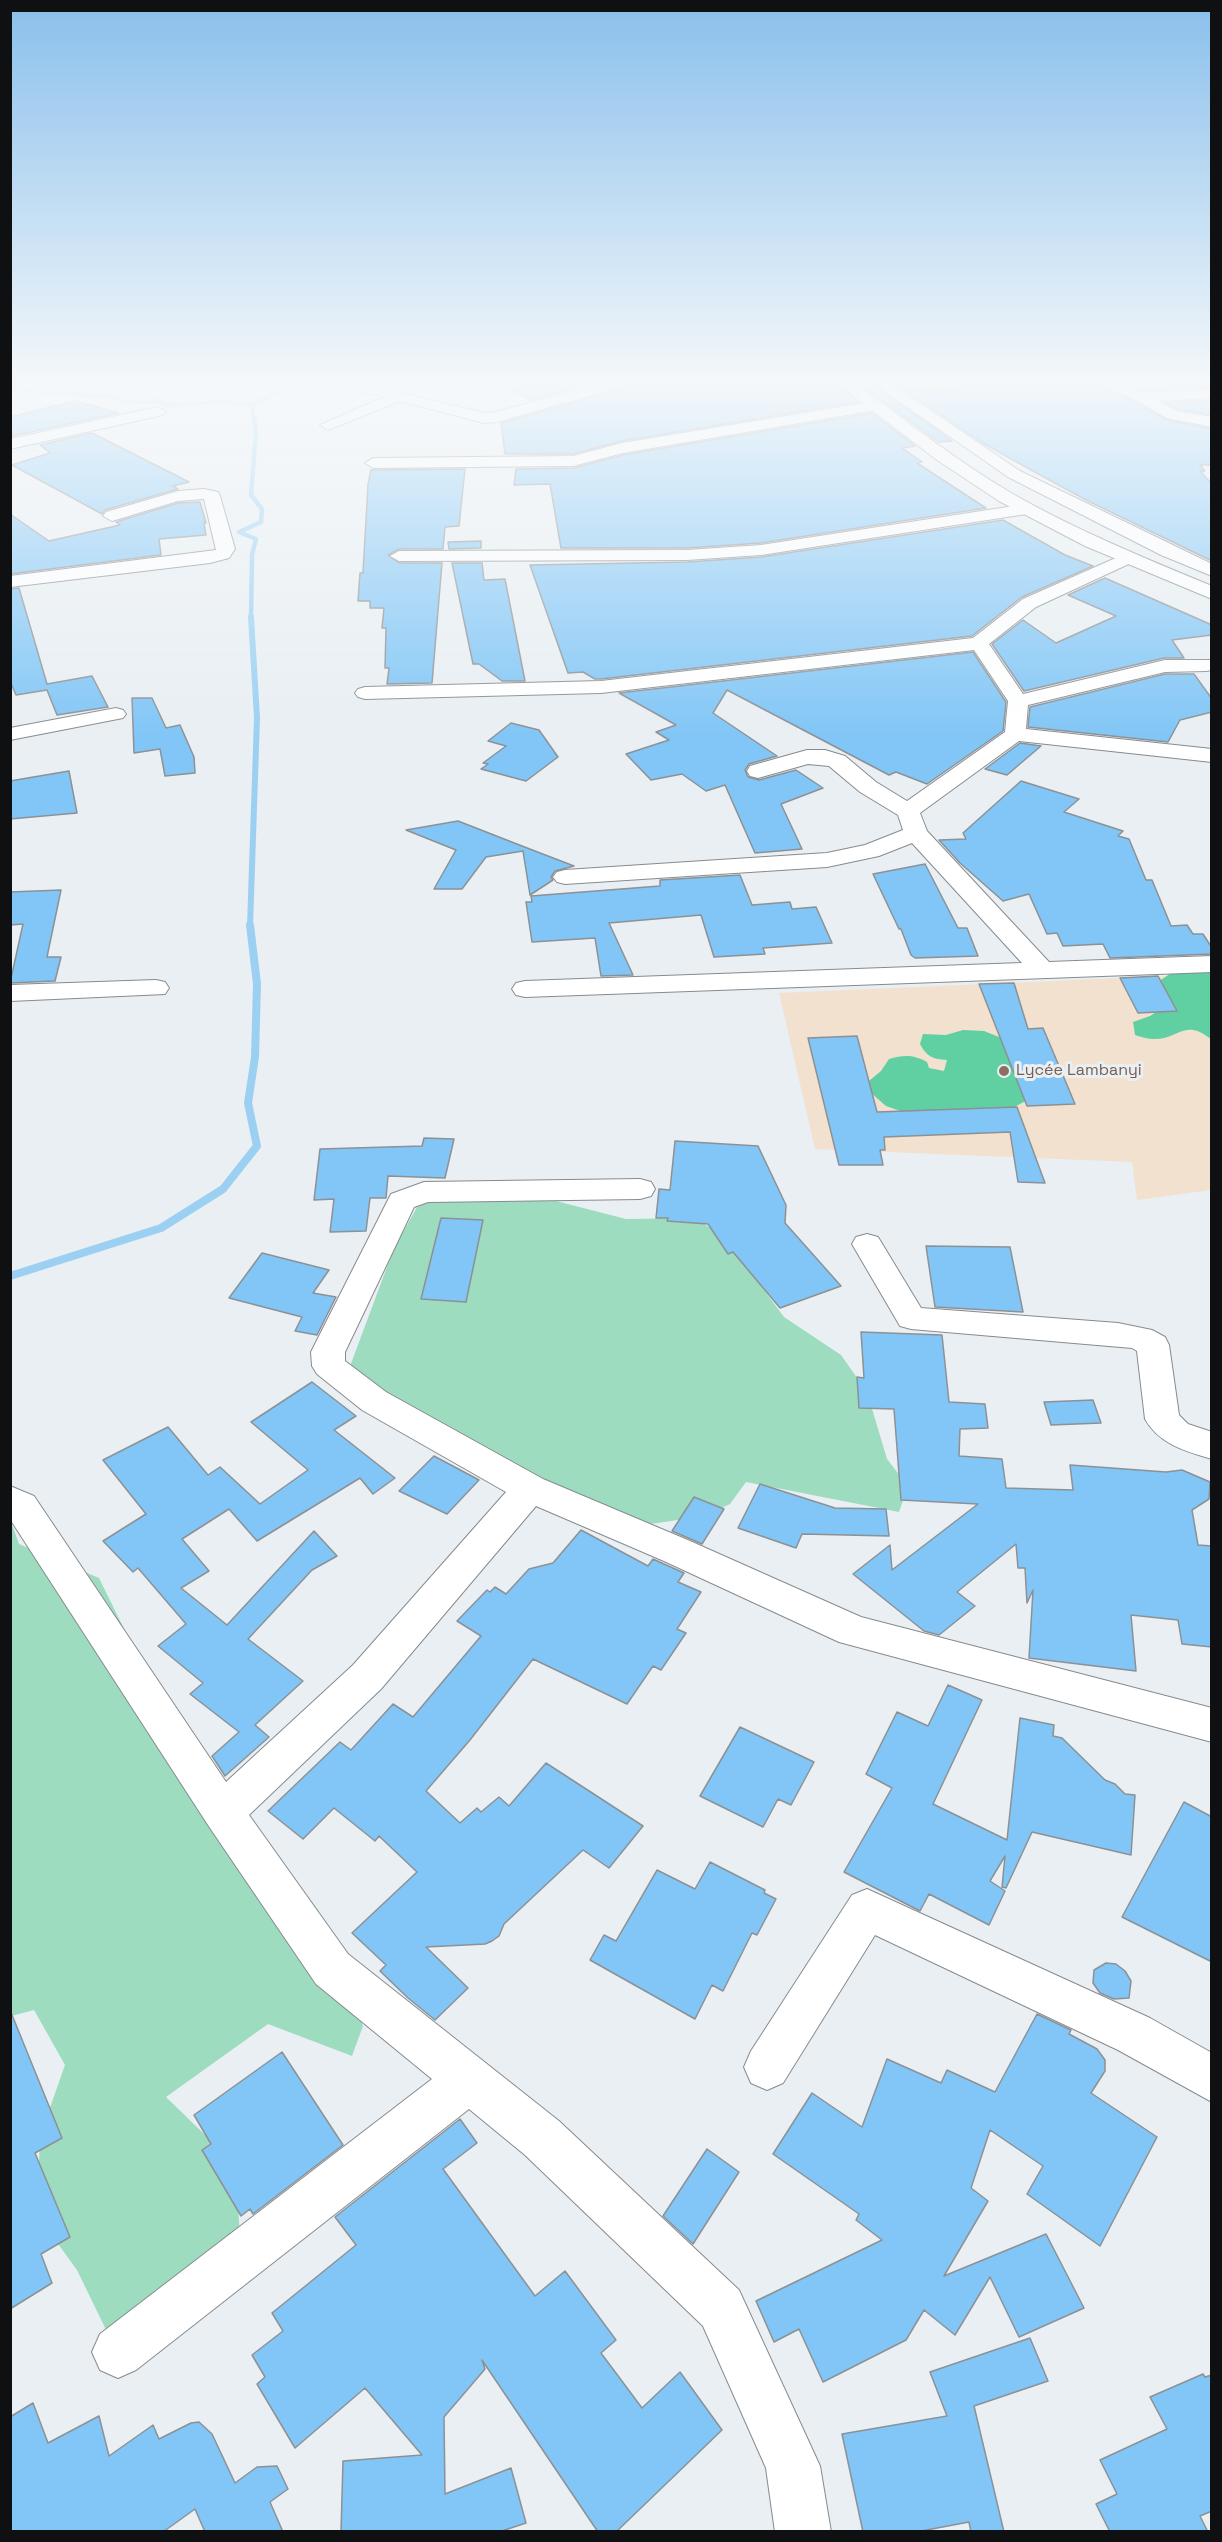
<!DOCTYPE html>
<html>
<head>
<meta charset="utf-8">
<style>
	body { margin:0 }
	#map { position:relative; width:1222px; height:2542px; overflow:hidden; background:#e9eff3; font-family:"Space Grotesk",sans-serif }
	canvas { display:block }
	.frame { position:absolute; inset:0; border:12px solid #0e1011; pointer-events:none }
</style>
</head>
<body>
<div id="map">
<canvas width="1222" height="2542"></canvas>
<div class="frame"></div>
</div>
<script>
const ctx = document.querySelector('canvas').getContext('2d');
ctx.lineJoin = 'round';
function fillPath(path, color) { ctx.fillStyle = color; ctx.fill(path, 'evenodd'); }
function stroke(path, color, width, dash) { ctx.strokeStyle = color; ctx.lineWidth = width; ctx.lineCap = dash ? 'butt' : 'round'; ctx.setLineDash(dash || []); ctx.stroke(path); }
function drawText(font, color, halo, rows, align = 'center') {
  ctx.font = font + ' "Space Grotesk",sans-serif'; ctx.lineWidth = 6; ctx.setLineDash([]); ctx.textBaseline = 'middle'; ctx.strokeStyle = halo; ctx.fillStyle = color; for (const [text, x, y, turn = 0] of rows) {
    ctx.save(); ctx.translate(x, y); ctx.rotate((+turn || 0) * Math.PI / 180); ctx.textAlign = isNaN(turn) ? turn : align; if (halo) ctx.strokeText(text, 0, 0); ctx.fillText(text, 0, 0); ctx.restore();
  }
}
fillPath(new Path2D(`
	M1211 974V1190L1137 1200 1132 1162 815 1149 779 993Z`), '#f2e1cf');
fillPath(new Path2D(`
	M525 1193 626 1219 694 1218 724 1236 784 1317 841 1355 867 1392 887 1459 908 1486 899 1512 746 1482 730 1504 705 1516 644 1525 453 1438 349 1369 394 1248 420 1202Z
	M10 1519 19 1544 99 1578 137 1655 199 1754 318 1910 363 2026 352 2056 268 2024 166 2097 235 2164 243 2278 111 2340 77 2270 37 2215 40 2136 65 2065 34 2010 11 2016Z`), '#9edcbf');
fillPath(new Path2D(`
	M915 381H1009L998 390 921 391 920 385Z
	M1211 970V1039C1184 1018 1179 1039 1154 1039 1148 1039 1141 1037 1135 1035L1133 1022 1150 1016 1164 1007 1155 984 1174 971Z
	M963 1030 984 1031 1009 1041 1033 1097 1005 1112 912 1115 886 1106 863 1086 881 1071 889 1059C903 1055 913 1054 927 1062L929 1068 944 1071 947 1060C933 1059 927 1057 920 1044L923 1034 946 1035Z`), '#60cfa2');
stroke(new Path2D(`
	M10 389 115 397 126 403 158 401 167 405 223 402 252 405
	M251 618 252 555 256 539 239 532 261 522 262 509 251 495 256 432 252 405 278 392 311 381`), '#9bd0f2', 4.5);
stroke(new Path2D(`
	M250 926 257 718 251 617`), '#9bd0f2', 6);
stroke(new Path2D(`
	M10 1276 161 1228 223 1189 257 1146 248 1103 255 1057 257 984 250 925`), '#9bd0f2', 8);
const building = new Path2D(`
	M496 381H599L531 400Z
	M635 381H832L858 402 622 441 573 454H505L501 423 632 386Z
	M855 381H868L952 441 939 442Z
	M891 381H909L913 390 924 391 964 389 965 381H1087L1135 402 1167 420 1212 429V465H1200L1205 471H1200L1212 484V561L1086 500 1022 465 981 442Z
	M1119 381H1212V388L1142 390Z
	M1212 400V415L1177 409 1166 403Z
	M75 401 119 413 12 436 10 417Z
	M872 413 915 446 902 448 922 462 917 463 986 508 761 543 687 548H561L550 484 514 485 516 469 574 468 623 455Z
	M92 433 189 482 173 486 178 489 105 510 102 514 12 465 50 453 40 445Z
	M465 469 459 526 445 527 443 549H399L388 555 399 563H442L432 683 387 684 389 668H385L386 628H382L384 608H370V601H358L360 573H363L368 484 371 470Z
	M200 502 206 523H204L206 535 159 539 161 555 10 574V514L49 541 120 525 116 522 178 503Z
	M1003 520 1065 555 1093 566 1022 597 972 636 601 679H595L583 672 568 673 530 565 687 562 761 557Z
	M481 541V548L449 549 448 542Z
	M452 563H482L484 580 505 579 525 681H502L479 664H473Z
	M1105 578 1212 625V635L1172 640 1184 658H1164L1024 691 992 644 1023 620 1056 643 1116 616 1068 595Z
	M19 588 47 684 92 676 108 707 57 715 47 690 16 695 10 681V589Z
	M973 652 1006 702 1003 731 927 784 896 772 889 775 727 690 713 713 777 756 749 764 745 770 748 777 759 780 796 770 823 788 781 804 802 849 755 853 725 785 706 791 682 774 651 780 626 754 669 740 656 732 676 725 619 693Z
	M1165 674H1194L1212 699V712L1180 720 1168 742 1028 727 1030 707Z
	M132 698H152L166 728 180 725 194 757 195 773 165 776 160 749 134 753Z
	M511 723 539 730 558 757 526 781 481 769 488 764 483 763 506 746 488 741Z
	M1020 743 1041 746 1007 775 985 769Z
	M69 771 77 813 10 819V781Z
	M1021 781 1079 799 1064 812 1123 831 1118 836 1129 839 1146 880H1152L1171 926 1187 925 1193 934H1203L1212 948V954L1110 958 1103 944 1063 946 1057 933 1047 934 1029 894 1003 901 960 863 939 840 966 839 963 833Z
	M458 821 522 846 574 866 555 871 551 877 553 880 530 895 523 851 486 857 462 889H434L456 850 406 830Z
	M925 864 958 928H967L978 956 915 958 911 955 901 929H899L873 874Z
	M740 875 752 905 790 902 792 909 816 907 832 943 763 948 765 954 714 957 701 915 609 923 633 975 601 976 595 938 532 942 526 902H532L531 896 660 886V880Z
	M61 890 47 957H61L55 981 10 983 23 924 10 925V892Z
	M1158 976 1177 1011 1138 1013 1120 978Z
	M1014 983 1028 1029 1043 1028 1075 1104 1027 1106 979 984Z
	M857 1036 877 1112 1017 1107 1045 1183 1018 1182 1010 1132 884 1137 885 1150H880L883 1165H839L808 1038Z
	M424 1138 454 1139 445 1178 388 1176 386 1198H370L366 1231 330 1232 334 1199 314 1200 320 1149 422 1146Z
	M675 1141 758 1146 786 1205 785 1223 841 1286 780 1308 733 1252 728 1254 708 1224 667 1221 668 1218H656L659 1189 670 1190Z
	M441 1218 483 1220 466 1302 421 1299Z
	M926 1246 1010 1247 1023 1312 935 1307Z
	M262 1253 329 1270 313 1293 336 1297 317 1335 295 1331 302 1317 229 1298Z
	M861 1332 942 1335 949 1402 985 1404 988 1428 960 1429 959 1456 1002 1459 1006 1488 1073 1490 1070 1465 1166 1472 1182 1470 1210 1482 1209 1499 1192 1510 1198 1545 1212 1546V1647L1182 1644 1178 1620 1131 1615 1136 1671 1029 1658 1033 1590 1027 1603 1025 1568H1018L1016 1544 957 1592 975 1606 939 1635 924 1631 853 1574 890 1545 892 1570 978 1504 901 1500 894 1409 859 1408 857 1377 864 1378Z
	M312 1382 356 1416 334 1430 395 1478 373 1494 360 1478 257 1541 229 1509 182 1539 209 1571 181 1588 227 1625 314 1531 337 1556 312 1570 248 1639 303 1681 255 1725 269 1737 225 1776 212 1756 239 1732 190 1694 203 1683 158 1646 186 1624 138 1568 133 1572 103 1541 146 1514 103 1460 168 1427 208 1475 220 1467 260 1504 308 1470 251 1422Z
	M1093 1400 1101 1423 1051 1425 1044 1402Z
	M434 1456 479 1480 447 1514 399 1491Z
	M760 1484 835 1508 886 1509 889 1536 802 1534 796 1548 738 1528Z
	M694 1497 724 1509 702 1544 672 1531Z
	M581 1530 648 1566 653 1559 684 1573 678 1582 701 1592 677 1629 686 1633 661 1670 653 1666 627 1704 533 1659 470 1740 426 1791 460 1823 477 1808 481 1812 499 1797 509 1806 546 1763 643 1826 609 1868 583 1850 504 1924 499 1936 492 1941 485 1944 426 1947 468 1988 435 2020 408 1998 380 1971 386 1965 352 1933 417 1872 379 1836 375 1841 334 1808 303 1839 268 1811 340 1742 351 1750 393 1704 413 1717 481 1636 457 1621 487 1590 490 1592 495 1587 506 1594 529 1569 553 1563Z
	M948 1685 982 1700 933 1804 1007 1840 1020 1718 1054 1725 1053 1736 1062 1738 1105 1780 1115 1784 1125 1794 1135 1795 1131 1855 1032 1832 1006 1888 1002 1887 1005 1856 990 1881 1005 1891 989 1925 929 1894 920 1911 844 1872 892 1788 866 1774 897 1712 928 1726Z
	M740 1727 814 1762 791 1805 778 1799 763 1827 700 1796Z
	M1184 1802 1212 1817V1962L1122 1917Z
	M710 1862 765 1890 764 1893 776 1899 757 1935 752 1933 723 1991 712 1985 695 2019 590 1960 604 1935 616 1941 657 1870 695 1889Z
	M1106 1963 1116 1964 1125 1971 1131 1981 1129 1998 1114 1999 1100 1993 1093 1983 1094 1970Z
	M10 2010 62 2138 35 2153 70 2237 41 2254 52 2283 10 2309Z
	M1037 2014 1071 2030 1069 2034 1097 2049 1105 2060V2071L1091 2093 1157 2137 1100 2246 1027 2194 1043 2166 990 2130 971 2188 988 2201 944 2276 1046 2234 1084 2308 1019 2337 990 2277 955 2335 924 2310 906 2340 823 2382 799 2329 774 2342 756 2301 882 2240 856 2220 859 2214 773 2154 812 2093 862 2127 887 2059 941 2083 947 2070 995 2092Z
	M282 2052 343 2145 253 2214 250 2209 241 2216 202 2150 211 2144 194 2115Z
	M460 2119 477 2143 443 2169 535 2296 565 2271 616 2340 601 2353 642 2408 680 2372 722 2430 616 2532H598L482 2360 485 2369 444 2417 445 2494 511 2468 526 2523 499 2532H341L343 2461 422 2455 365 2388 295 2448 257 2384 265 2377 252 2355 283 2331 272 2313 356 2245 335 2217Z
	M707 2149 739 2172 693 2244 663 2216Z
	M1030 2338 1048 2381 974 2406 1004 2532H971L969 2522 916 2532H863L842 2434 947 2416 930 2372Z
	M1203 2374 1205 2377 1212 2375V2511L1200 2516 1208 2532H1110L1096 2504 1117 2494 1100 2460 1167 2429 1150 2397Z
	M33 2403 48 2443 99 2416 109 2456 153 2425 159 2439 191 2423 199 2422 212 2434 235 2483 257 2467 277 2466 288 2489 270 2502 283 2532H205L195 2509 163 2532H10V2417Z`);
fillPath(building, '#81c6f6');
stroke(building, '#8c9195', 1.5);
const minor = new Path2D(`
	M609 381H633L631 384 497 422 484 423 400 401 333 428 328 430 320 425 384 397 357 390 355 387 357 384 362 383 484 413 496 412Z
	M870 381H887L1020 471 1212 564V576L1161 555 1008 477Z
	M1089 381H1111L1142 392 1212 390V398L1158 401 1176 411 1212 417V427L1167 418 1136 400Z
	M877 401 882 403 885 406 882 409 623 453 573 466 373 468 365 463 373 458 573 456 622 443Z
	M158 407 166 412 163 415 10 449V439Z
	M204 489 218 492 220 496 235 549 229 558 210 563 10 587V576L216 550 204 499 178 501 112 521 103 516 106 512 178 491Z
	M1027 504 1033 505 1036 509 1033 513 761 555 687 560 399 561 390 556 399 551 687 550 761 545Z
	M1127 553 1136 558 1133 562 1036 607 989 644 1023 694 1165 660H1212V670L1206 671 1165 672 1028 705 1026 729 1212 749V762L1019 741 920 813 927 831 1049 962 1212 956V972L525 997 516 995 512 989 516 983 525 981 1022 963 912 843 879 856 827 867 565 884 557 882 553 877 557 872 565 870 827 853 865 845 903 830 898 815 860 792 829 766 808 764 758 778 750 776 747 771 750 766 807 750H825L845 756 876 782 907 801 1005 732 1008 701 974 650 601 693 365 699 358 697 355 693 358 689 365 687 601 681 973 638 1023 599Z
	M116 708 123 710 126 714 123 718 10 740V728Z
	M156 980 165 982 169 988 165 994 10 1001V985Z
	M640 1179 651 1182 655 1189 651 1196 640 1199 428 1202 414 1207 345 1352V1361L386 1392 543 1479 690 1541 861 1617 1212 1708V1742L839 1642 664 1561 536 1506 381 1689 249 1815 348 1954 559 2121 739 2290 820 2466 831 2532H775L766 2468 703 2326 525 2155 469 2109 136 2370 118 2378 100 2370 92 2352 100 2334 432 2079 316 1984 208 1825 10 1519V1486L34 1496 226 1782 353 1665 506 1492 362 1410 317 1374 312 1366 311 1352 391 1194 424 1182Z
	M867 1234 878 1237 921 1308 1118 1323 1152 1330 1165 1337 1169 1345 1179 1415 1188 1424 1212 1432V1459C1185 1451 1159 1444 1145 1419L1137 1351 1132 1348 911 1329 900 1326 852 1244 856 1237Z
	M867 1889 1150 2018 1212 2053V2102L1118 2050 875 1935 783 2083 767 2090 751 2083 744 2067 751 2051 852 1895Z`);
const major = new Path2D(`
	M834 381H851C905 419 956 461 1013 494 1076 530 1144 558 1212 586V599L1085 546 999 501 937 460Z`);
stroke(minor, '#868b8f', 2);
stroke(major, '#868b8f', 2);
fillPath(minor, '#fff');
fillPath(major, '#fff');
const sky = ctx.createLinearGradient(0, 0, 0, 737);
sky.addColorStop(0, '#89bfec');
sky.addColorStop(0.52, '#f5f8fa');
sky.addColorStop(1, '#f5f8fa00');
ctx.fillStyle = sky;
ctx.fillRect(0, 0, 1222, 737);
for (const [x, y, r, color] of [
	[1004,1071,6,"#8d6e63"]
]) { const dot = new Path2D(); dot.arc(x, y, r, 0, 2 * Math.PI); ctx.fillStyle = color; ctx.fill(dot); stroke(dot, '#e9eff3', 2); }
drawText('16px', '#785e54', '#e9eff3', [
	["Lycée Lambanyi",1016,1071]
], 'left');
</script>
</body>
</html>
